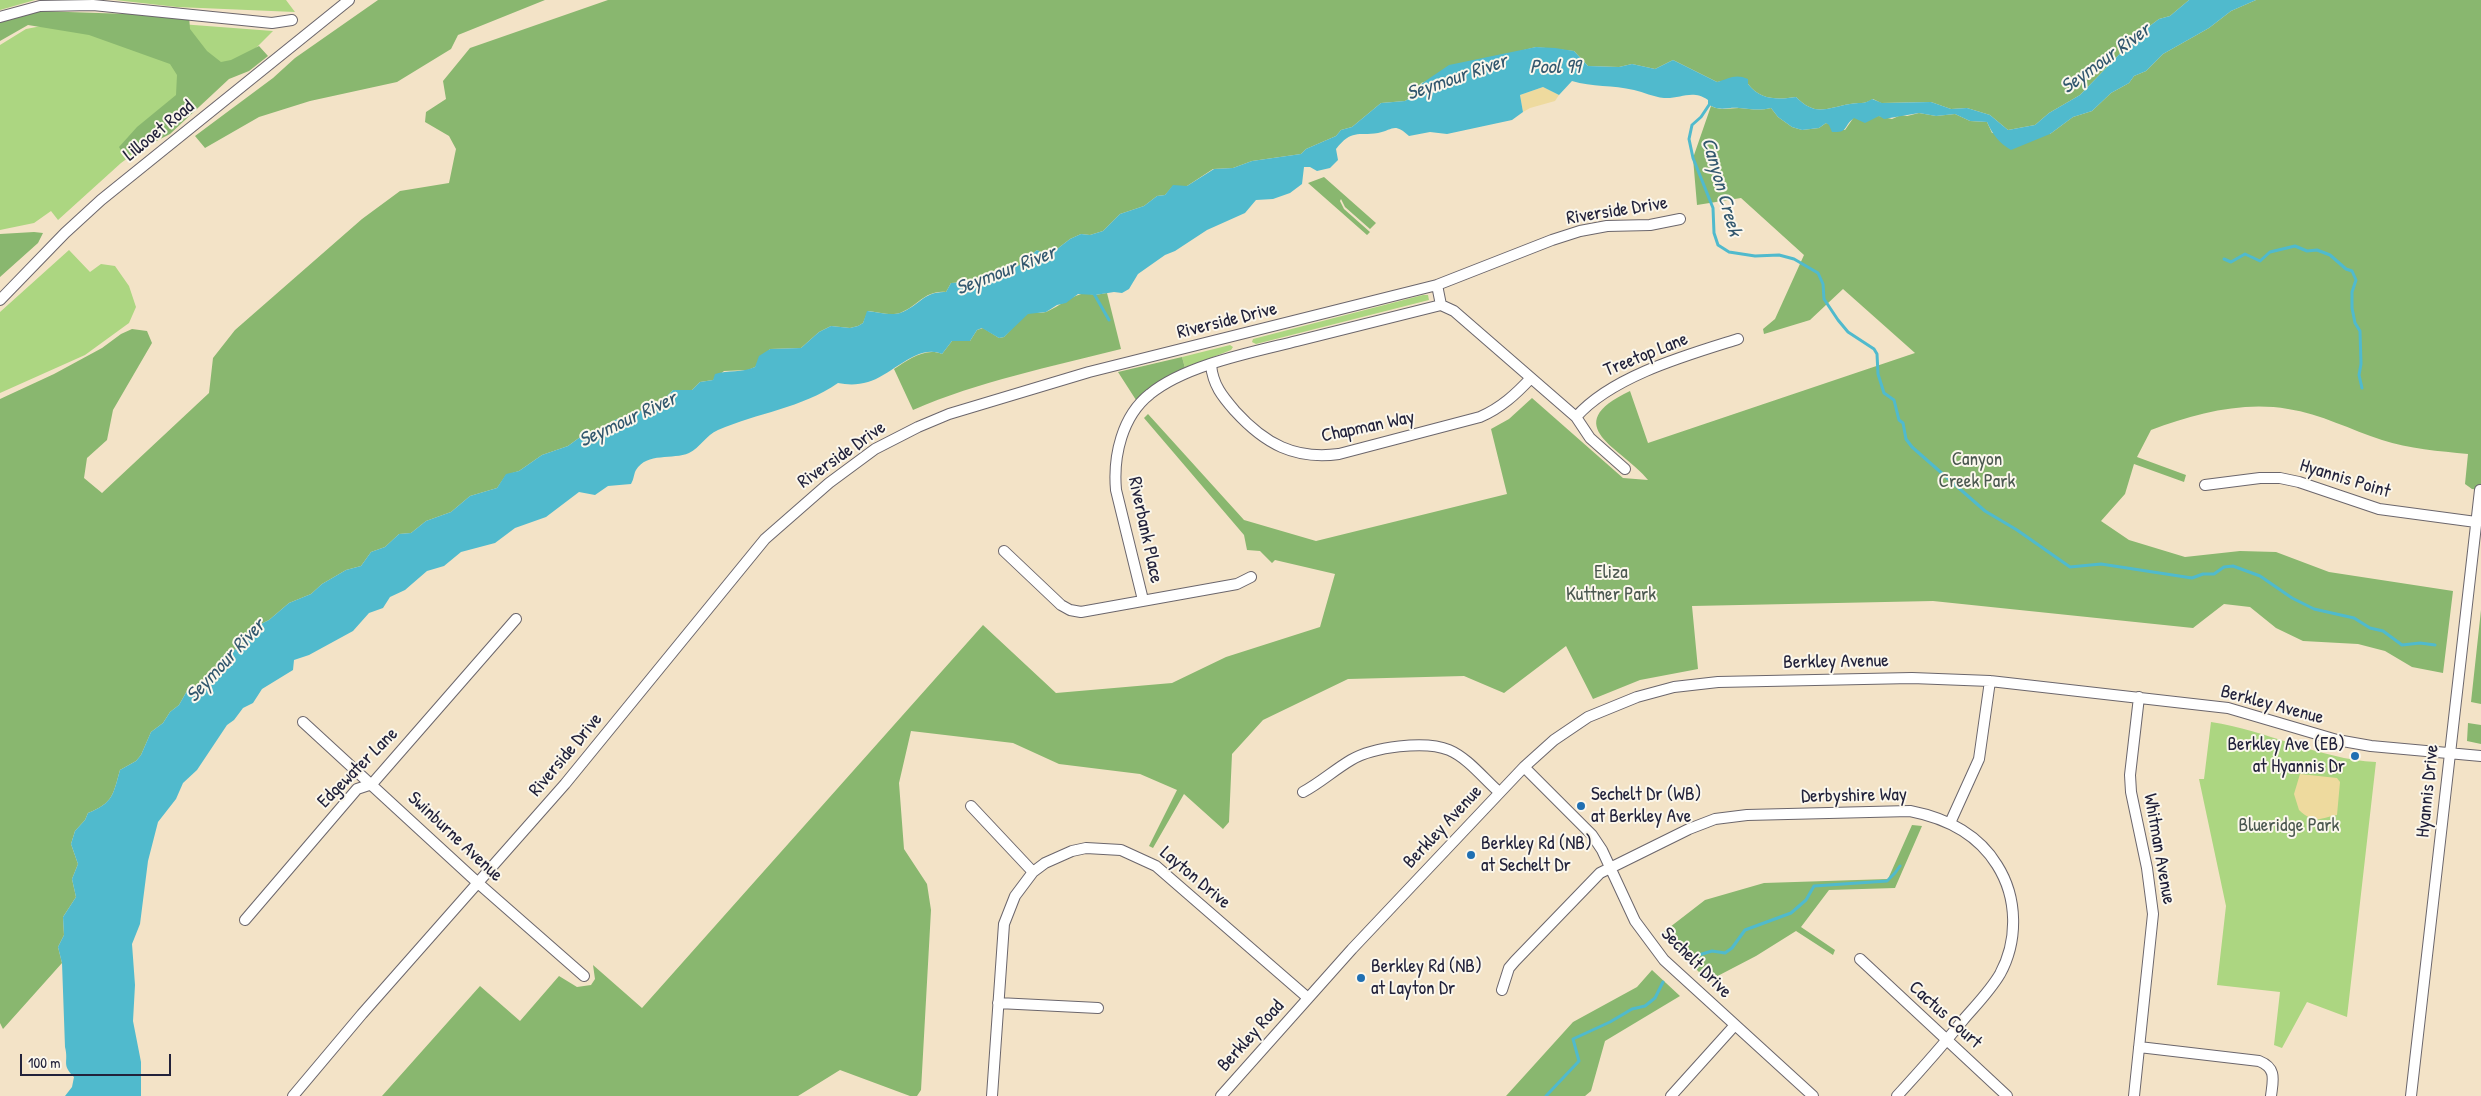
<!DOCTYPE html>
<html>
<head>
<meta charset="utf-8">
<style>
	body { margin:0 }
	#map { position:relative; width:2481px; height:1096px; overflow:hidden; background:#f3e3c7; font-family:"Patrick Hand",sans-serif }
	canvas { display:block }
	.scale { position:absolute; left:20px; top:1054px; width:151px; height:22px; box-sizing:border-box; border:2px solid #22223b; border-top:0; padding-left:6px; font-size:15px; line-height:18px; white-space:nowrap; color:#22223b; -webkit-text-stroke:4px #fbf7ec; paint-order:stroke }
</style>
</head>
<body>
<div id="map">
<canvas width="2481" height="1096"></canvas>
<div class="scale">100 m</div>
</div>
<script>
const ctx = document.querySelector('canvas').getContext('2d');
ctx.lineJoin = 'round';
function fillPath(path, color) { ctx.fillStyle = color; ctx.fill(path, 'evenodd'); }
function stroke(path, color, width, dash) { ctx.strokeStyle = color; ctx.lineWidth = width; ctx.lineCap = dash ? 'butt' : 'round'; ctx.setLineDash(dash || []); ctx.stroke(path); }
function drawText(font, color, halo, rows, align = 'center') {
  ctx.font = font + ' "Patrick Hand",sans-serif'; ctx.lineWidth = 4; ctx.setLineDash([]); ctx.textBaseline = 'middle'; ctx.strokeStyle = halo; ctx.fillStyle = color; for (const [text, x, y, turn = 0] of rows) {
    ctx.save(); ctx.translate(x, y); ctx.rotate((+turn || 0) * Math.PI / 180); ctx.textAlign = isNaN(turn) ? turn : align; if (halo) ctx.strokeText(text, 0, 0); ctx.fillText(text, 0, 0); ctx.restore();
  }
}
fillPath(new Path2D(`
	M0 0H35L0 10Z
	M115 0H286L295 12 177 7Z
	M88 17 273 31 196 108 121 163 58 220 51 211 34 223 0 230V45L26 29Z
	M69 250 90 272 101 264 115 266 129 286 136 307 129 323 85 355 0 393V312Z
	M1423 295H1428L1429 300 1256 344 1252 342 1253 339Z
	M1230 345 1233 347 1231 350 1185 368 1182 357Z
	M2211 722C2267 730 2318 759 2376 762L2347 1017 2307 1002 2282 1048 2274 1045 2280 992 2217 985 2226 906 2199 779H2204Z`), '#acd681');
fillPath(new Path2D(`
	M378 0H545L458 35 451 49 397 82 310 101 259 117 205 148 195 136 273 78 295 58Z
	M608 0H2189L2170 16 2159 19 2139 34 2080 95 2049 113 2035 125 2008 130 1990 115 1967 108 1951 109 1931 102 1881 103 1873 99C1864 105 1859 102 1850 104 1826 108 1816 117 1796 97 1778 100 1760 100 1748 84L1723 81 1717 82 1673 60 1655 69 1632 64 1619 67 1588 66 1574 51 1536 47 1508 54 1421 83 1415 95 1405 101 1381 103 1352 127 1341 130 1336 136 1306 149 1301 154 1252 161 1233 168 1213 169 1187 186H1173L1165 195 1157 196 1144 206 1120 214 1103 231 1090 235 1081 234 1070 239 1048 256 1037 250 1018 266 998 270 986 280C975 278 963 283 951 283L946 292C924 290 919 306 900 313 891 316 877 312 868 311L863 323 858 326 850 328 831 326 819 332 801 348 770 349 755 367 748 370 724 371 713 380 700 382 692 390H673L659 404 646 407 632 417 617 419 603 428 583 435 568 446 542 455 519 471 506 475 497 488 470 496 451 512 426 521 411 533 399 534 385 547 371 552 361 566 346 570 322 584 311 594 289 603 269 620 253 628 243 645 222 657 209 681 188 689 179 705 170 712 163 723 151 732 141 755 136 761 120 770C113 795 113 803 88 813L85 820 75 831 71 844 78 864 72 879 76 897 63 917 64 935 58 947 62 963 3 1029 0 1023V399L54 374 102 348 121 334 132 329 147 331 152 343 113 410 107 440 87 458 84 478 102 493 209 393 213 358 235 330 362 219 400 191 449 183 456 149 449 136 425 122 426 112 446 99 443 81 470 48Z
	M2256 0H2481V490L2472 489 2465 484 2468 454C2439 451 2409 449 2382 440 2351 430 2321 414 2288 409 2242 401 2194 414 2151 430L2137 457 2186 475 2184 482 2134 464 2125 494 2101 521 2129 540 2185 557 2240 551 2276 552 2329 572 2453 591 2443 673 2412 667 2385 651 2358 644 2303 641 2276 628 2250 607 2224 604 2193 628 1933 601 1692 606 1698 669 1640 680 1593 699 1566 646 1504 693 1464 676 1348 679 1263 720 1232 754 1229 822 1223 829 1184 794 1153 848 1149 846 1177 790 1140 774 1059 764 1013 743 911 731 899 783 904 849 927 884 931 910 921 1090 917 1096H910L840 1070 798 1096H382L480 986 520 1021 559 976 577 987 591 985 595 979 593 965 642 1008 983 625 1056 693 1172 683 1226 657 1320 627 1335 574 1275 560 1272 563 1260 551 1247 550 1244 535 1144 418 1148 414 1244 520 1316 541 1507 494 1491 429 1509 419 1532 398 1623 478 1648 480C1623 448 1556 426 1630 391L1648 443 1915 353 1843 289 1810 320 1764 334 1763 329 1775 319 1804 255 1741 198 1697 205 1693 158 1711 106C1721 111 1728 108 1739 108 1751 109 1759 111 1771 108L1778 117 1792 127 1802 130 1819 128 1826 123 1845 130 1854 117 1879 116 1892 119 1901 115 1907 116 1919 113 1936 116 1955 114 1970 121 1987 122 1992 133 2050 134 2073 117 2092 111 2111 93 2129 83 2134 76 2146 71 2163 54 2209 28 2231 11Z
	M38 11 189 16 190 29 207 51 221 62 231 60 259 46 268 56 249 71 229 79 170 134 125 157 119 147 137 127 176 95 177 75 170 64 89 35 28 25 0 41V22Z
	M1324 177 1376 223 1370 229 1345 207 1341 199 1340 201 1344 209 1370 232 1367 235 1308 183Z
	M34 232 43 233 38 243 0 277V234Z
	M1085 293 1095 295 1107 293 1121 349C1051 367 979 381 913 410L894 369C908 360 925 347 942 354L952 341H970L977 330 983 328 999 338 1004 337C1011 330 1018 319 1027 314 1032 311 1040 314 1046 312 1058 307 1073 295 1085 293Z
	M1182 357 1185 368 1158 382 1136 400 1118 372Z
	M2481 610V704L2471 702Z
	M2468 723 2481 725V744L2467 741Z
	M1912 825 1922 826 1895 888 1829 890 1801 927 1835 950 1833 955 1796 931 1756 956 1708 981 1661 934 1705 900 1764 883 1888 879Z
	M1652 970 1680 996 1605 1041 1591 1091 1585 1096H1506L1573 1022 1637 987Z`), '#89b76f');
fillPath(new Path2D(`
	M1543 87 1559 95 1555 101 1530 108 1523 112 1520 95Z
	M2300 774 2337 778 2340 782 2337 815C2320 818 2315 825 2299 810L2294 794Z`), '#eeda9e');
fillPath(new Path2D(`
	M2189 0H2256L2231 11 2209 28 2163 54 2146 71 2134 76 2129 83 2111 93 2092 111 2073 117 2050 134 2011 150C1999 143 1993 135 1987 122L1970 121 1955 114 1936 116 1919 113 1884 119 1879 116 1865 123 1854 118C1843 126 1849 133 1832 132L1829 125 1826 123 1819 128 1802 130 1792 127 1778 117 1771 108C1759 111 1751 109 1739 108 1727 107 1719 112 1708 104V100C1692 89 1681 99 1664 98 1653 97 1644 92 1634 90 1613 85 1592 87 1572 81L1559 95 1543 87 1520 95 1523 112 1512 120 1447 134 1430 132 1409 136C1394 122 1393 130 1378 133 1357 136 1352 129 1336 149L1338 160 1330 168 1317 171 1310 167H1304L1302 184 1290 193 1273 199 1256 200 1245 213 1207 230 1175 251 1165 255 1138 274 1129 289 1122 293 1114 292 1095 295 1078 294 1066 303 1057 305 1046 312 1028 314 1004 337 999 338 982 328 977 330 970 341H952L942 354C917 343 891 376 868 382 858 385 848 385 838 383 802 408 757 413 718 430 706 435 700 448 689 453 673 460 647 452 636 470 634 473 634 479 631 484L608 486 595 495 579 492 546 517 515 528 495 543 461 552 444 566 427 571 405 590 390 597 383 608 369 613 353 631 309 655 294 660 293 670 262 689 253 703 243 708 234 720 227 725 197 770 183 783 176 799 158 822 148 861 140 924 132 944 135 985 133 1021 141 1062V1096H65L72 1087 74 1077C61 1064 69 1063 65 1047L62 963 58 947 64 935 63 917 76 897 72 879 78 864 71 844 75 831 85 820 88 813C113 803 113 795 120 770L136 761 141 755 151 732 163 723 170 712 179 705 188 689 209 681 222 657 243 645 253 628 269 620 289 603 311 594 322 584 346 570 361 566 371 552 385 547 399 534 411 533 426 521 451 512 470 496 497 488 506 474 519 471 542 455 568 446 583 435 603 428 617 419 632 417 646 407 659 404 673 390H692L700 382 713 380 715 374C728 370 742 373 755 367L759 356 770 349 801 348 819 332 831 326 850 328 858 326 863 323 867 311C877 312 891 316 900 313 919 306 924 291 946 292L951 283C963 283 975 278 986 280L998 270 1018 266 1037 250 1048 256 1070 239 1081 234 1090 235 1103 231 1120 214 1144 206 1157 196 1165 195 1173 185 1187 186 1214 169 1233 168 1252 161 1301 154 1306 149 1336 136 1341 130 1352 127 1381 103 1405 101 1415 95 1421 84 1449 65 1536 47 1555 48 1574 51 1588 66 1619 67 1632 64 1655 69 1673 60 1717 82C1728 79 1735 73 1748 79V84C1760 100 1778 100 1796 97 1816 117 1826 108 1850 104 1859 102 1864 105 1872 99L1882 103 1931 102 1951 109 1967 108 1990 115 2008 130 2035 125 2049 113 2080 95 2139 34 2159 19 2170 16Z`), '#50bacd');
stroke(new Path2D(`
	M1711 102 1701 117 1692 125 1689 139 1693 158 1713 208 1714 233 1718 245 1729 252 1755 256 1779 255 1794 259 1818 273 1823 284 1824 299 1838 320 1848 332 1874 349 1877 354 1878 374 1884 393 1894 400 1899 420 1903 423 1906 439 1912 447 1985 511 2017 530 2070 567 2101 564 2192 578 2203 574H2214L2224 567 2233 566 2260 576 2292 598 2314 609 2354 618 2370 628 2383 631 2402 645 2420 643 2435 645
	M2224 259 2231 262 2245 254 2260 261 2270 252 2295 246 2307 251 2317 250 2330 255 2346 269 2352 271 2356 280 2352 292V308L2355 323 2360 331 2361 364 2359 375 2362 388
	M1093 292 1109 320
	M1689 958 1712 951 1725 953 1732 948 1745 930 1791 913 1806 900 1814 886 1887 881 1895 873 1900 866
	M1546 1096 1579 1061 1573 1039 1610 1022 1632 1009 1645 1006 1655 998 1663 982`), '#50bacd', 3);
const minor = new Path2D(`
	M0 17 40 6 93 5 272 23 292 20
	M1437 285 1441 305 1454 311 1576 417 1590 438 1625 469
	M0 300 65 233 101 200 349 0
	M1211 365C1213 385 1222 396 1235 411 1265 444 1295 460 1339 454L1480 417C1501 408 1516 394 1531 378
	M1576 417C1612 376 1687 355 1738 339
	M2205 485 2260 478H2280L2299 482 2379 509 2476 522
	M1004 551 1061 605 1070 610 1081 612 1237 584 1251 577
	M1143 600 1116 490C1113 456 1122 416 1150 394 1185 365 1253 352 1297 341 1345 329 1393 317 1441 305
	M303 722 478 883 584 976
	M1524 767 1592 835 1602 850 1635 921 1664 960 1813 1096
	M1303 792C1320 783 1334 770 1351 760 1373 747 1425 740 1449 750 1468 758 1484 779 1499 792
	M971 806 1033 872
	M1950 823 1979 759 1990 681
	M245 920 357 789 372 784 516 619
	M1860 959 2007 1096
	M1502 990 1509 968 1515 961 1600 873 1689 829 1715 819 1747 815 1910 811C1946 818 1978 834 1997 865 2018 898 2018 941 2000 974 1990 991 1976 1005 1964 1019 1943 1045 1920 1071 1897 1096
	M998 1003 1098 1008
	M2139 1047 2259 1061C2277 1068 2273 1080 2271 1096
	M293 1096 362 1014 565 784 765 539 829 483 875 449 918 427 949 414 1089 372 1437 285 1552 240 1580 231 1607 226 1650 225 1680 219
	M992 1096 1004 924 1015 896 1033 872 1045 863 1072 851 1086 848 1121 850 1156 866 1308 998
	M1221 1096 1352 949 1524 767 1554 740 1588 717 1637 697 1674 687 1718 682 1912 678 1990 681 2228 708 2337 740 2371 746 2481 756
	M1671 1096 1735 1025
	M2134 1096 2153 914 2147 868 2131 792 2130 775 2139 697
	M2411 1096 2480 490`);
stroke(minor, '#6b666c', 12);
stroke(minor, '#fff', 10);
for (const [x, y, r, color] of [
	[2355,756,5,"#1f6fb2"],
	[1581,806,5,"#1f6fb2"],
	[1471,855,5,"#1f6fb2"],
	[1361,978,5,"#1f6fb2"]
]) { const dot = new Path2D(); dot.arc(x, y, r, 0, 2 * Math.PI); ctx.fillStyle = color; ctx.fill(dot); stroke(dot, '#fbf7ec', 2); }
drawText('19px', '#22223b', '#fbf7ec', [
	["Lillooet Road",159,131,-39],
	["Riverside Drive",1617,211,-9],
	["Riverside Drive",1227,321,-14],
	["Treetop Lane",1646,355,-22],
	["Chapman Way",1368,427,-12],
	["Riverside Drive",842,455,-35],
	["Hyannis Point",2345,479,17],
	["Riverbank Place",1145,530,78],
	["Berkley Avenue",1836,662,-1],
	["Berkley Avenue",2272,705,15],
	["Riverside Drive",566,755,-50],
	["Edgewater Lane",358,768,-45],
	["Hyannis Drive",2428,791,-84],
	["Derbyshire Way",1854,796,-1],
	["Berkley Avenue",1443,827,-47],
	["Swinburne Avenue",455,837,43],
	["Whitman Avenue",2159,849,80],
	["Layton Drive",1195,878,40],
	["Sechelt Drive",1696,963,45],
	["Cactus Court",1945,1015,42],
	["Berkley Road",1251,1036,-48]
]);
drawText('19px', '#4b5850', '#fbf7ec', [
	["Canyon",1977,460],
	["Creek Park",1977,482],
	["Eliza",1611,573],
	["Kuttner Park",1611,595],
	["Blueridge Park",2289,826]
]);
drawText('19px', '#22223b', '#fbf7ec', [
	["Berkley Ave (EB)",2345,745,"right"],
	["at Hyannis Dr",2345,767,"right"],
	["Sechelt Dr (WB)",1591,795],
	["at Berkley Ave",1591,817],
	["Berkley Rd (NB)",1481,844],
	["at Sechelt Dr",1481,866],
	["Berkley Rd (NB)",1371,967],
	["at Layton Dr",1371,989]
], 'left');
drawText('italic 20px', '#32576e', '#fbf7ec', [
	["Seymour River",2106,59,-36],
	["Pool 99",1555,68],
	["Seymour River",1457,78,-19],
	["Canyon Creek",1721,187,74],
	["Seymour River",1006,271,-21],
	["Seymour River",628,420,-25],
	["Seymour River",226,661,-47]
]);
</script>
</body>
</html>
